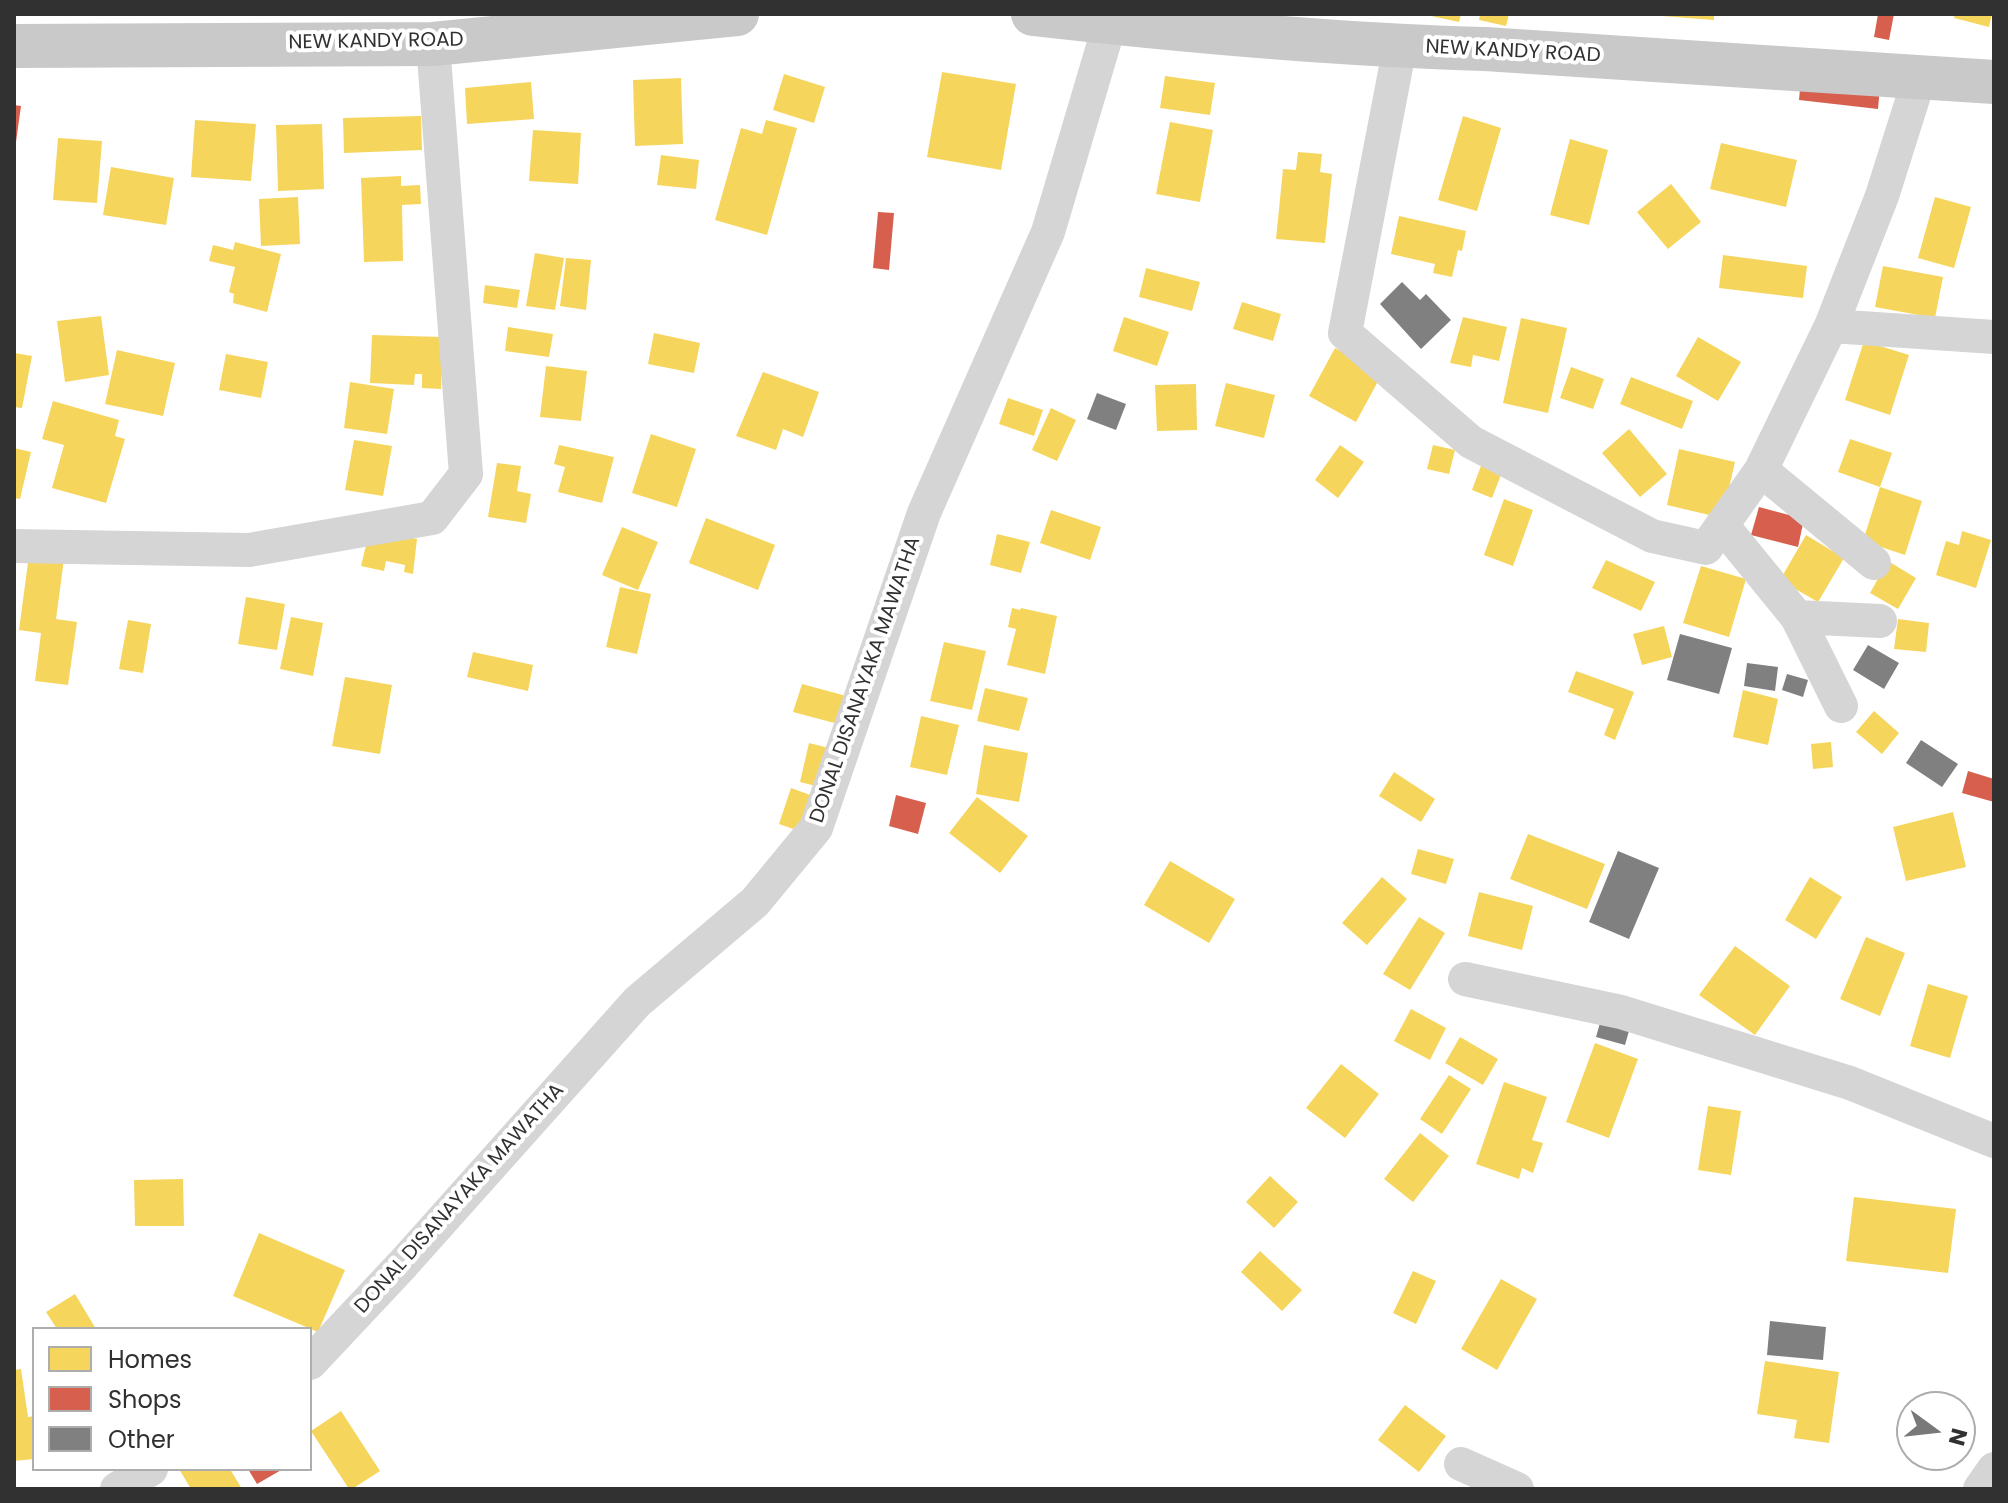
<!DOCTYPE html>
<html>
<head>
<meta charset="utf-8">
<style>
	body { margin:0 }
	#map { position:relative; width:2008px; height:1503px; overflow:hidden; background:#fff; font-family:Poppins,sans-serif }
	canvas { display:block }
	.frame { position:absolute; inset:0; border:16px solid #313131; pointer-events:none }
	.legend { position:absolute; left:32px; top:1327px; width:280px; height:144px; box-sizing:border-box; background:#fff; border:2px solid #adadad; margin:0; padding:10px 14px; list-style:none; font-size:24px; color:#313131 }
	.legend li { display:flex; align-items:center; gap:16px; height:40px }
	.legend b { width:40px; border:2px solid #adadad }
	.north { position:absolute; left:1896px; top:1391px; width:80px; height:80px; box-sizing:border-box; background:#fff; border:2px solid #adadad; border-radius:50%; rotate:105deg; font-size:22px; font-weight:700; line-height:32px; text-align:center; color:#313131 }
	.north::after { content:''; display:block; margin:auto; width:28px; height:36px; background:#797979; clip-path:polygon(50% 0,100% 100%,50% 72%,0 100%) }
</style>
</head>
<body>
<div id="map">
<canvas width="2008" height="1503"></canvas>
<div class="frame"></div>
<ul class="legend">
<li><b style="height:22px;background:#f6d55c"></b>Homes</li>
<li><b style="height:22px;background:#d6604d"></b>Shops</li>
<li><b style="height:22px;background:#808080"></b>Other</li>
</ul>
<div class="north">N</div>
</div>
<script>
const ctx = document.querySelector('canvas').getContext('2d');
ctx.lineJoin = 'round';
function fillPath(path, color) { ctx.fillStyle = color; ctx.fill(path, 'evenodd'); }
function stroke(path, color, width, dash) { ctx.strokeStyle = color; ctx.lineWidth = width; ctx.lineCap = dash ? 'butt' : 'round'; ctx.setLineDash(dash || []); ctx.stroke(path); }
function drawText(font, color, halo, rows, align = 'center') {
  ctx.font = font + ' Poppins,sans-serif'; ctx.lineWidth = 8; ctx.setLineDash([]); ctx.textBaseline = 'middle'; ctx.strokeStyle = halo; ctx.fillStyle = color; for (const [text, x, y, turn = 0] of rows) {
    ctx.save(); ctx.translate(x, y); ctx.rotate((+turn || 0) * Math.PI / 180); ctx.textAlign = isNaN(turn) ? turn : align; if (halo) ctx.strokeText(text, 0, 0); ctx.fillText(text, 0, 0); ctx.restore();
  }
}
fillPath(new Path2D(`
	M1422 14H1461L1459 22Z
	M1480 14H1509L1506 26 1479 20Z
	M1662 14H1714V20L1662 16Z
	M1955 14H1992L1989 27 1954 18Z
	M942 72 1016 84 1001 170 927 157Z
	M784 74 825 87 814 123 773 110Z
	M1165 76 1215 83 1210 115 1160 108Z
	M681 78 683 144 635 146 633 80Z
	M531 82 534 119 467 124 465 88Z
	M421 116 422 150 344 153 343 118Z
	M1463 116 1501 128 1477 211 1438 200Z
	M195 120 256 124 251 181 191 177Z
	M766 120 797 128 767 235 715 220 741 128 762 134Z
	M1170 122 1213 130 1200 202 1156 194Z
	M322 124 324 189 278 191 276 125Z
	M533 130 581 133 578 184 529 181Z
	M58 138 102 141 97 203 53 200Z
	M1570 139 1608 150 1589 225 1550 215Z
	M1721 143 1797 160 1786 207 1710 189Z
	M1298 152 1322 154 1320 172 1332 174 1325 243 1276 239 1283 169 1296 170Z
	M661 155 699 160 696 189 657 185Z
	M111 167 174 178 166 225 103 215Z
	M401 176V186L420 185 421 204 402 205 403 261 364 262 361 178Z
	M1671 184 1701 222 1668 249 1637 212Z
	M298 197 300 244 261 246 259 199Z
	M1935 197 1971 207 1954 268 1918 258Z
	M1399 216 1466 231 1462 251 1458 250 1452 277 1433 273 1435 264 1391 254Z
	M235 242 281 254 267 312 233 303 234 294 229 292 235 267 209 261 213 245 233 250Z
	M535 253 564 258 555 310 526 306Z
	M1723 255 1807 266 1803 298 1719 288Z
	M566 258 591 260 586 310 560 306Z
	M1883 266 1943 277 1935 318 1875 307Z
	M1146 268 1200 282 1192 311 1139 297Z
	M485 285 520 290 517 308 483 303Z
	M1242 302 1281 314 1273 341 1233 329Z
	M101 316 109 375 65 382 57 321Z
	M1124 317 1169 332 1157 366 1113 351Z
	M1463 317 1507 327 1499 361 1473 355 1471 367 1450 363Z
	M1521 318 1567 328 1548 413 1503 403Z
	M508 327 553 334 549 357 505 351Z
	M654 333 700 343 694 373 648 364Z
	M372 335 443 337 441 389 422 388V374H415L414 385 370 383Z
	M1698 337 1741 362 1718 401 1676 376Z
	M1864 341 1909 355 1890 415 1845 400Z
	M1335 348 1382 374 1356 422 1309 396Z
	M117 350 175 363 163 416 105 404Z
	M14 353 32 356 22 408 14 407Z
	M226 354 268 362 261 398 219 390Z
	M546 366 587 371 581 421 540 417Z
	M1571 367 1604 379 1593 409 1560 398Z
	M763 372 819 392 803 437 783 429 776 450 736 436Z
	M1631 377 1693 401 1682 429 1620 404Z
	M350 382 394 389 387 434 344 428Z
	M1226 383 1275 395 1264 438 1215 426Z
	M1196 384 1197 430 1157 431 1155 385Z
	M1008 398 1043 410 1034 436 999 424Z
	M53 401 119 420 115 436 125 439 106 503 52 488 64 445 42 439Z
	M1051 408 1076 420 1057 461 1032 450Z
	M1629 429 1667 474 1640 497 1602 453Z
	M651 434 696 449 677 507 632 493Z
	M1850 439 1892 453 1880 487 1838 472Z
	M354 440 392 446 383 496 345 490Z
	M559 445 614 457 602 503 558 492 565 467 554 464Z
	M1340 445 1364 462 1338 498 1315 480Z
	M1433 445 1455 450 1449 474 1427 469Z
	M14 448 31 452 20 499 14 498Z
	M1679 449 1735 462 1722 518 1667 505Z
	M1485 455 1506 462 1492 498 1472 490Z
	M497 463 521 466 517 491 531 494 526 523 488 517Z
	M1880 487 1922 501 1905 555 1863 541Z
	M1504 499 1533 510 1513 566 1484 555Z
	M1051 510 1101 527 1090 560 1040 543Z
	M706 518 775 545 758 590 689 563Z
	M622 527 658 542 638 590 602 575Z
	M370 529 417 539 413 574 404 572 405 565 386 561 384 571 361 566Z
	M1962 531 1991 540 1976 588 1936 575 1946 541 1959 545Z
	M997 534 1030 542 1021 573 990 565Z
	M1806 535 1844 558 1818 602 1780 580Z
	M29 555 64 559 56 619 77 622 68 685 35 681 41 633 19 630Z
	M1606 560 1655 582 1641 611 1592 588Z
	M1888 561 1916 578 1898 609 1870 593Z
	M1701 566 1746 579 1729 637 1683 623Z
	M620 587 651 594 637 654 606 647Z
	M246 597 285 604 277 650 238 644Z
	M1012 608 1020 610 1021 608 1057 616 1045 674 1007 665 1016 629 1008 627Z
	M291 617 323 623 313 676 280 669Z
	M1898 619 1929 623 1926 652 1894 649Z
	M128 620 151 624 143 673 119 669Z
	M1664 626 1672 657 1642 665 1633 634Z
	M944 642 986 651 972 710 930 701Z
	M473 652 533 665 528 691 467 677Z
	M1576 671 1634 692 1615 740 1604 735 1614 709 1568 692Z
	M345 677 392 685 380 754 332 746Z
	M802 684 850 697 842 725 793 712Z
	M985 688 1028 698 1019 731 977 721Z
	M1743 690 1778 699 1768 745 1733 737Z
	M1874 711 1899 733 1882 754 1856 732Z
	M921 716 959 725 947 775 910 767Z
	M1831 742 1833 767 1813 769 1811 744Z
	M809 743 833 749 824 788 800 782Z
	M984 745 1028 753 1019 802 976 794Z
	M1394 772 1435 799 1421 822 1379 796Z
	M791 788 813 796 802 832 779 824Z
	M977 797 1028 836 1000 873 949 833Z
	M1953 812 1966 867 1906 881 1893 827Z
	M1528 834 1605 864 1587 909 1510 879Z
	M1418 849 1454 859 1446 884 1411 874Z
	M1170 861 1235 899 1209 943 1144 905Z
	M1382 877 1407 899 1367 945 1342 923Z
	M1810 877 1842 897 1816 939 1785 920Z
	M1479 892 1533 906 1522 950 1468 936Z
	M1419 917 1445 933 1410 990 1383 974Z
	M1866 937 1905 953 1880 1016 1840 999Z
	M1735 946 1790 986 1755 1035 1699 995Z
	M1928 984 1968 996 1950 1058 1910 1046Z
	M1411 1009 1446 1028 1430 1060 1394 1041Z
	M1460 1037 1498 1059 1483 1085 1445 1063Z
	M1595 1043 1638 1059 1609 1138 1566 1122Z
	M1341 1064 1379 1094 1345 1138 1306 1108Z
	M1449 1075 1471 1089 1442 1134 1420 1119Z
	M1504 1082 1547 1097 1532 1140 1543 1143 1533 1173 1522 1168 1519 1179 1476 1164Z
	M1708 1106 1741 1111 1731 1175 1698 1170Z
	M1420 1133 1449 1156 1413 1202 1384 1179Z
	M1270 1176 1298 1202 1274 1228 1246 1202Z
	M183 1179 184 1226H135L134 1180Z
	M1854 1197 1956 1209 1948 1273 1846 1261Z
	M259 1233 345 1270 318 1332 233 1296Z
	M1260 1251 1302 1290 1282 1311 1241 1272Z
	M1413 1271 1436 1281 1416 1324 1393 1313Z
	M1501 1279 1537 1299 1497 1370 1461 1349Z
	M75 1294 96 1329H57L46 1312Z
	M1765 1361 1839 1372 1829 1443 1794 1438 1797 1420 1757 1414Z
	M21 1369 28 1417 34 1416V1459L14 1461V1370Z
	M1405 1405 1446 1436 1419 1472 1378 1440Z
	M341 1411 380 1471 352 1489H349L311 1431Z
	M179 1469H230L242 1489H191Z`), '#f6d55c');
fillPath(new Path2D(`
	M1878 14H1894L1889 40 1874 37Z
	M1801 78 1880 87 1878 109 1799 100Z
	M14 105 21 106 16 142H14Z
	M878 212 894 213 889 270 873 268Z
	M1759 507 1804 519 1798 547 1751 535Z
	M1968 771 1994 779V802L1962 793Z
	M896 795 926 803 918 834 889 826Z
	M248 1469H283L257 1484Z`), '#d6604d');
fillPath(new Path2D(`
	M1402 282 1420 300 1426 294 1451 320 1421 349 1380 304Z
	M1097 393 1126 404 1116 430 1087 419Z
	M1680 634 1732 648 1719 694 1667 680Z
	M1868 645 1899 663 1884 689 1853 670Z
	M1747 663 1778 667 1775 691 1744 686Z
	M1787 674 1808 680 1803 697 1782 690Z
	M1921 740 1958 764 1942 787 1906 763Z
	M1618 851 1659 868 1629 939 1589 922Z
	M1602 1016 1631 1024 1625 1045 1596 1037Z
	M1770 1321 1826 1327 1823 1360 1767 1355Z`), '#808080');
stroke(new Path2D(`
	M1400 46 1345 333 1471 442 1652 536 1706 548 1761 470 1831 326 1882 196 1920 76
	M1831 326 1994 337
	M1761 470 1874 563
	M1722 525 1797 617 1841 706
	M14 546 249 550 432 518 466 474 433 44
	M1797 617 1880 621
	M1465 979 1621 1012 1850 1083 1994 1141
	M310 1363 403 1264 637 1002 755 902 816 828 924 513 1048 232 1110 23
	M1461 1464 1517 1489
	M117 1489 151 1469
	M1980 1489 1994 1469`), '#d5d5d5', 34);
stroke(new Path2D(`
	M1033 14C1183 31 1335 45 1485 49L1994 82
	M14 46 433 44 737 14`), '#c9c9c9', 44);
drawText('20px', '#313131', '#fff', [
	["NEW KANDY ROAD",376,42,-1],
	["NEW KANDY ROAD",1513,52,3],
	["DONAL DISANAYAKA MAWATHA",866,680,-71],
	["DONAL DISANAYAKA MAWATHA",460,1199,-48]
]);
</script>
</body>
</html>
